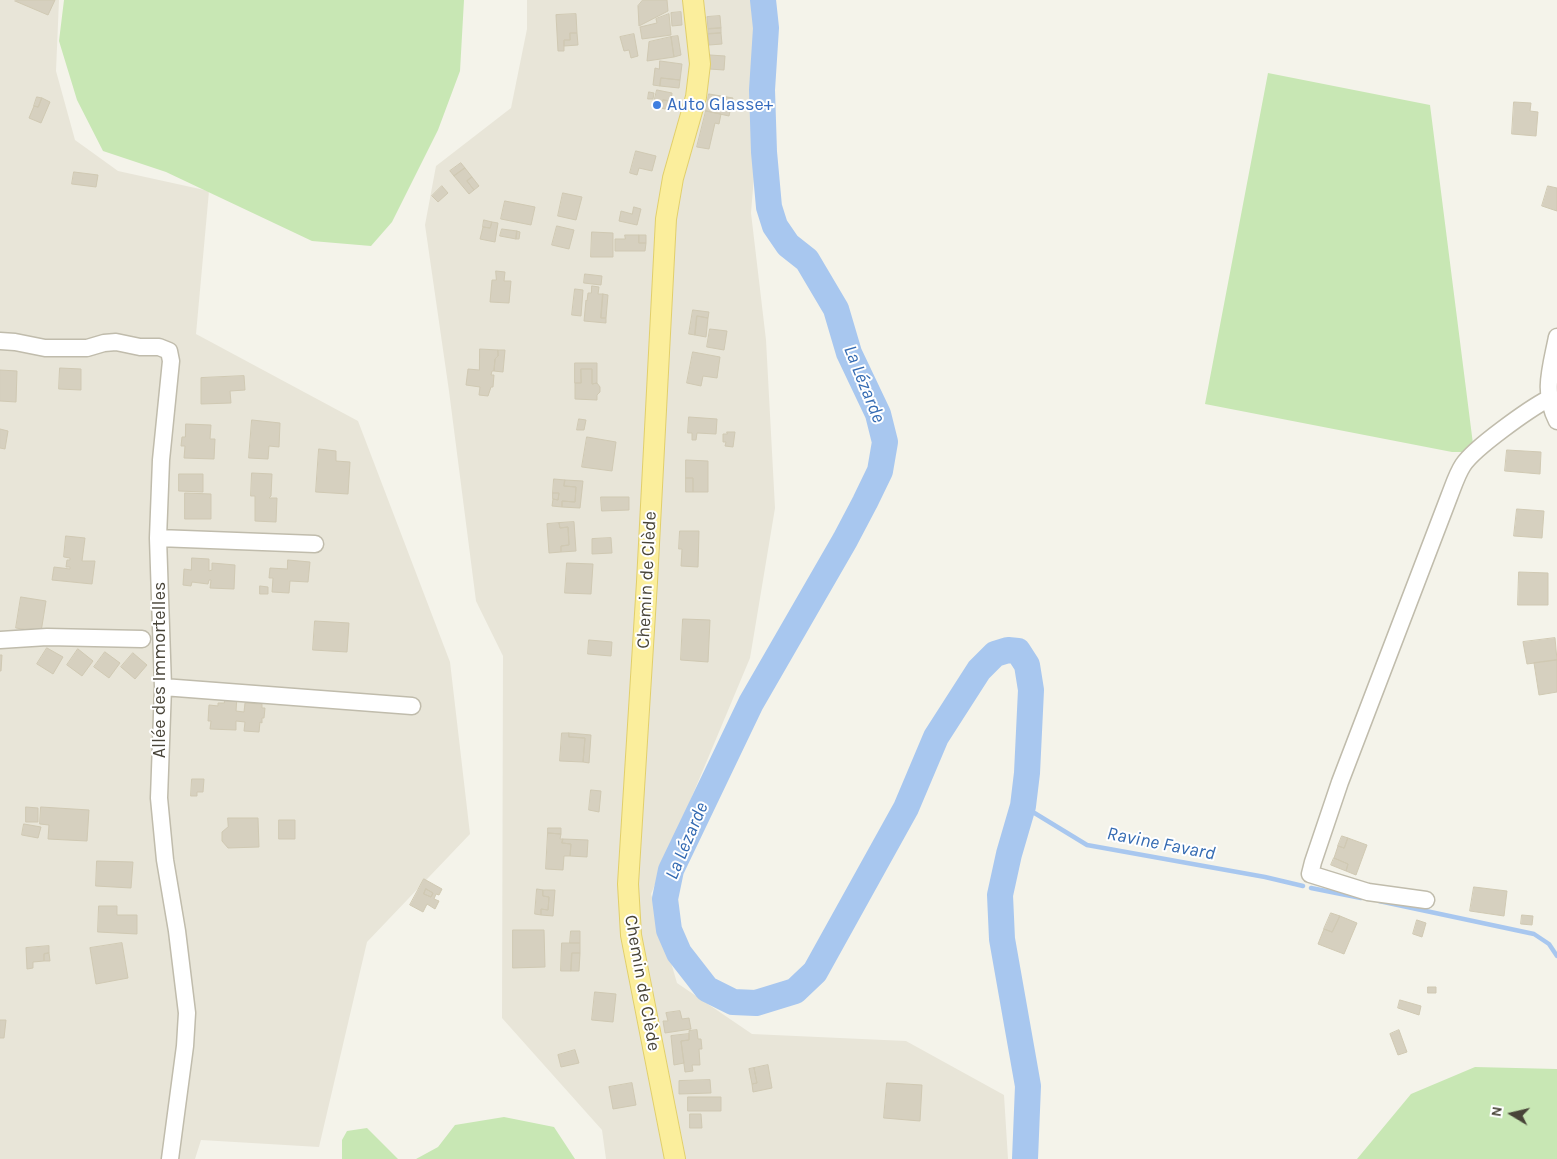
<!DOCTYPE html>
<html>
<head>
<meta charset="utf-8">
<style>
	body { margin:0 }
	#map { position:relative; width:1557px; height:1159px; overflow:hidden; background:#f4f3ea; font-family:Karla,sans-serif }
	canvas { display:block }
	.north { position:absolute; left:1487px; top:1089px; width:50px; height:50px; -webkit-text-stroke:4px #fff; paint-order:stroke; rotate:279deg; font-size:14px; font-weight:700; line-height:20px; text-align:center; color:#484438 }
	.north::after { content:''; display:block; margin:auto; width:18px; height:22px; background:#484438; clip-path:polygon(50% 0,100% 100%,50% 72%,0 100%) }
</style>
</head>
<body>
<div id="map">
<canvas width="1557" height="1159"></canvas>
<div class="north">N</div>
</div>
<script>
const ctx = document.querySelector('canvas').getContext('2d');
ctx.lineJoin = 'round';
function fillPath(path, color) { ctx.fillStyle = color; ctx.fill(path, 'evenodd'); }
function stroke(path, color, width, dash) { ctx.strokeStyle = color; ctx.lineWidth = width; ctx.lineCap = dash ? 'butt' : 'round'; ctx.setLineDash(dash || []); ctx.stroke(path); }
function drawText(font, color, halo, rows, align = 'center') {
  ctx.font = font + ' Karla,sans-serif'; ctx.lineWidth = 4; ctx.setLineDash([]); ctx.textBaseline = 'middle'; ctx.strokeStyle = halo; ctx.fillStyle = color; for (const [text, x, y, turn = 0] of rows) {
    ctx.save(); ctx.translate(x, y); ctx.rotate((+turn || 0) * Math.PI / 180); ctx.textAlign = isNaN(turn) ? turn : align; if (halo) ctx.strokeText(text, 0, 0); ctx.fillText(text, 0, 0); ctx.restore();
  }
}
fillPath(new Path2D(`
	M0 0H59L56 71 75 140 118 171 209 191 196 334 358 421 450 662 470 834 367 942 319 1147 201 1140 195 1159H0Z
	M527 0H763L766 28 751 213 766 340 775 508 750 658 651 894 677 983 752 1034 906 1041 1004 1095 1008 1159H606L602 1130 502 1018 503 656 476 601 449 391 425 225 436 166 511 108 527 29Z`), '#e8e5d8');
fillPath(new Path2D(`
	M64 0H464L460 71 438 130 392 222 371 246 312 241 166 172 103 151 77 100 59 41Z
	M1268 73 1430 105 1474 452H1452L1205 404Z
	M1475 1067 1557 1069V1159H1357L1411 1094Z
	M504 1117 554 1127 575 1159H416L438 1147 455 1125Z
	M367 1128 398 1159H342V1140L347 1131Z`), '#c8e7b4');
stroke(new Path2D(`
	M1023 806 1087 845 1265 877 1303 886
	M1311 888 1361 898
	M1379 901 1534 934 1549 944 1557 956`), '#a8c7ef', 4.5);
stroke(new Path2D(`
	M763 0 766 28 762 90 764 152 769 207 775 226 788 245 807 260 836 309 849 353 878 414 885 442 880 471 865 502 845 540 751 703 671 870 665 899 669 930 679 953 707 989 733 1002 756 1003 795 991 815 972 906 808 936 737 979 670 995 654 1008 650 1018 651 1027 665 1031 690 1027 773 1023 806 1009 854 1000 895 1002 939 1028 1086 1025 1159`), '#a8c7ef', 26);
const building = new Path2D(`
	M16 0H55L48 15 15 1Z
	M643 0H667L668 11 639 26 638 6Z
	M681 12 682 25 672 26 671 13Z
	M576 14 577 33H570V40H564V51H558L556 15Z
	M669 14 671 35 642 39 640 27 657 23 656 19Z
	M720 16 721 28 708 29 707 17Z
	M721 28V33L708 34V29Z
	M570 33H577L578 45 564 46V40H570Z
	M721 33 722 44 709 45 708 34Z
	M634 34 638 56 631 58 629 50 624 51 620 37Z
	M678 36 681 55 674 57 671 37Z
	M671 37 674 57 647 61 649 42Z
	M710 55 725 56 724 70 709 69Z
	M660 61 682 64 680 80 661 78 660 86 653 85 655 68 659 69Z
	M661 78 680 80 679 88 660 86Z
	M657 90 672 93 671 101 663 100 661 108 653 107Z
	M649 92 654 93 653 99H648Z
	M709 94 733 98 729 116 706 111Z
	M37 97 42 98 38 107 34 106Z
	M42 98 50 102 41 123 29 118 34 106 38 107Z
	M663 100 671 101 669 110 661 108Z
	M1514 102 1531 103 1530 111 1538 112 1536 136 1512 134Z
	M706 111 721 114 719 124 715 123 709 149 697 147Z
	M636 151 656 156 652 171 639 168 637 175 630 173Z
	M461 163 465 168 454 176 450 171Z
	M465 168 472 177 467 181 474 190 469 194 454 176Z
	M74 172 98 175 96 187 72 184Z
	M472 177 479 186 474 190 467 181Z
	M442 186 448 193 438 202 432 196Z
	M1548 186 1557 188V211L1542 206Z
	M563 193 582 197 576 220 558 216Z
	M505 201 535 207 531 225 501 219Z
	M634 207 641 209 637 225 619 221 621 211 632 214Z
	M484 220 492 222 490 228 483 227Z
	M492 222 498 223 495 242 480 239 483 227 490 228Z
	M557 226 574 230 569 249 552 245Z
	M502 229 517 231 516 239 500 236Z
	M517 231 520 232 519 239H516Z
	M592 232 613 233V257H591Z
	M625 235H639V243H646L645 251H615V239H625Z
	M639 235H646V243H639Z
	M496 271 505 272 504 281H511L509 303 490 302 492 280H496Z
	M585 274 602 276 601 285 584 283Z
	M592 286 599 287 598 294H603L601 318H606V323L584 321 586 300 587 301 588 293H591Z
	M575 289 583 290 581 316 572 315Z
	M603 294 608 295 606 318H601Z
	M693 310 709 312 708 318 697 316 695 335 689 334Z
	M697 316 708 318 706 337 695 335Z
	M710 329 727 331 724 350 707 347Z
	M480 349 498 350V356L495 359 494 371H492L491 375H494L493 387H491L488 396 479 395 480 387 466 385 468 369 479 370Z
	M498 350H505L503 372 494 371 495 359 498 356Z
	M693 352 720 357 717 378 703 376 701 386 687 383Z
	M575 363H597V383L592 384V369H581V383H575Z
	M60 368 81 369V390L59 389Z
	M581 369H592V384L597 383 600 387V392L597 395V400L575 399V383H581Z
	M0 370 17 371 16 402 0 401Z
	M244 376 245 390 230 391 231 403 201 404V378Z
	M689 417 717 419 716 434 697 433 696 440H692V433H688Z
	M579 419 586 420 584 430H577Z
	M252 420 280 423 279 447 269 446 268 459 249 458Z
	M186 424 211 425 210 439H215L214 459 184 458 185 446H181L182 437H185Z
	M0 429 8 431 5 449 0 448Z
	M727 432H735L733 447 725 446 726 442H723V434H727Z
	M587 437 616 442 612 471 582 467Z
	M319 449 336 451V461L350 462 348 494 316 492Z
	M1507 450 1541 452 1540 474 1505 471Z
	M686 460 708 461V492H693V478H686Z
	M252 473 272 474 271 496 269 498H277L276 522 255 521V496H251Z
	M179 474H203V492L179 491Z
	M686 478H693V492H686Z
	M554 479 565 480 564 486 576 487 575 502 562 501V507L552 506 553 499 558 500 559 493H553Z
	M565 480 583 481 580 508 562 507V501L575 502 576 487 564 486Z
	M185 493 211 494V519H185Z
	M553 493H559L558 500 553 499Z
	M601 497H629V510L602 511Z
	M1517 509 1544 511 1542 538 1514 536Z
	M574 522 576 551 561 552V546L569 545 568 527 560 528 559 523Z
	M559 523 560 528 568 527 569 545 561 546V552L549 553 547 524Z
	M680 531H699L698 567 681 566 682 549H679Z
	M66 536 85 538 82 561H95L92 584 52 580 54 567 70 569V567H66L67 560H70V558L64 557Z
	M611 538 612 553 592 554V539Z
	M192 558 209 559V571L212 570V563L235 565 234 589 210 588 211 580H209L208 584 192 582 191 586 183 585 184 569 191 570Z
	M288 560 310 562 308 582 290 581 289 593 272 592 273 578H269L270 568 287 569Z
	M567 563 593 564 591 594 565 593Z
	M1519 572 1548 573V605H1518Z
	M260 586 268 587V594H260Z
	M21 597 46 601 41 632 16 628Z
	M683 619 710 620 708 662 681 660Z
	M315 621 349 623 347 652 313 650Z
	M1555 638 1557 660 1527 664 1523 642Z
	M589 640 612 642 611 656 588 654Z
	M47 648 63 657 53 674 37 664Z
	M78 649 93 661 82 676 67 665Z
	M105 652 120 663 109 678 94 667Z
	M133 653 147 665 135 679 121 667Z
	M0 655H2L1 671H0Z
	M1557 660V692L1539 695 1534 663Z
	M225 696 237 697 236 711 244 712 245 703 262 704V708H265L264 718H262V723L260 722 259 732 244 731 245 722 236 721V730L210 729 211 721H208L209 705 218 706V703H224Z
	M562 733H569V737L585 738 583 762 560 761Z
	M569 733 591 735 589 763 583 762 585 738 569 737Z
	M192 779H204L203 792H197V796H191Z
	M591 790 601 791 599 812 589 810Z
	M26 807 38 808V822H26Z
	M41 807 89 810 87 841 48 839 49 825 40 824Z
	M228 818H258L259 847 228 848 222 841V832L228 827Z
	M279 820H295V839H279Z
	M24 824 41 827 38 838 22 835Z
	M548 828H561V834L548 833Z
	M548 833 561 834 560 839H563L562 843 571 844 570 856H564L563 870 546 869Z
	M1342 836 1348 838 1344 848 1338 846Z
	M1348 838 1367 845 1356 875 1346 871 1348 864 1334 858 1338 846 1344 848Z
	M563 839 588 840 587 857 570 856 571 844 562 843Z
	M1334 858 1348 864 1346 871 1331 865Z
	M97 861 133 862 131 888 96 886Z
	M424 879 442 889 439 895 436 894 434 899 439 901 435 909 427 904 423 912 410 905ZM426 889 433 893 431 897 424 894Z
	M1474 887 1507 891 1504 916 1470 911Z
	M426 889 433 893 431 897 424 894Z
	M537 889 543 890V896L549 897 548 910 541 909V915L535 914Z
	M543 890H555L553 916 541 915V909L548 910 549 897 543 896Z
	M99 906H117V915H137V934L98 932Z
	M1331 913 1340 916 1332 932 1324 929Z
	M1522 915 1533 916 1532 925 1521 924Z
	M1340 916 1357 923 1344 954 1318 944 1324 929 1332 932Z
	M1417 920 1426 923 1422 937 1413 934Z
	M513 930H544L545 967 513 968Z
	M571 931H580V943H570Z
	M122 943 128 978 96 984 90 948Z
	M562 943H580V953H572L571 971H561Z
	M49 946V953L44 954V961L33 962V968L27 969 26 948Z
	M49 953 50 961H44V954Z
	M572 953H580L579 971H571Z
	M1428 987H1436V993H1428Z
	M595 992 616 994 613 1022 592 1020Z
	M1400 1000 1421 1006 1419 1015 1398 1008Z
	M680 1011 682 1019 689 1018 691 1029 665 1033 663 1021H668L666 1013Z
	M0 1020H6L4 1038H0Z
	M697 1030 698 1039H701L702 1049H699L700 1065H692L693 1071 685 1072 681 1041 689 1040V1031Z
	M1399 1030 1407 1052 1398 1055 1390 1034Z
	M689 1034V1040L681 1041 684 1063 674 1065 671 1036Z
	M575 1050 579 1063 561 1067 558 1055Z
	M768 1065 772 1088 753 1092 752 1084 757 1083 754 1068Z
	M754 1068 757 1083 752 1084 749 1069Z
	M710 1080 711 1093 679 1094V1081Z
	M632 1083 636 1105 613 1109 609 1087Z
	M887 1083 922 1085 920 1121 884 1118Z
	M688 1097H721V1111H688Z
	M690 1114H701L702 1128H690Z`);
fillPath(building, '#d6d0bf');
stroke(building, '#d0c9b3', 1);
const minor = new Path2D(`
	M1557 337C1551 368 1542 392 1557 421
	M0 341 15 342 45 348H87L104 343 116 342 140 347H159L169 351 171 361 161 460 158 538 163 687 159 798 165 860 177 931 187 1013 185 1046 170 1159
	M158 538 315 544
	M0 640 47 637 142 639
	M163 687 412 706
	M1426 900 1368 892 1310 874 1313 862 1340 782 1449 497C1453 487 1457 474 1463 465 1474 448 1529 409 1548 399`);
const major = new Path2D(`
	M675 1159 631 935 628 884 647 582 666 219 673 178 696 97 700 64 693 0`);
stroke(minor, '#c0bcac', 19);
stroke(major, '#e1cf6b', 22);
stroke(minor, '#fff', 16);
stroke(major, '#fbee9c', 20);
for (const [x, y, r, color] of [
	[657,105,5,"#3f7fe0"]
]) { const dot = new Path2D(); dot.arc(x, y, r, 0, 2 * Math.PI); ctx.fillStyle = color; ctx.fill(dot); stroke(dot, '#fff', 2); }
drawText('18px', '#366cbe', '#fff', [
	["Auto Glasse+",667,105]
], 'left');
drawText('18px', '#484438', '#fff', [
	["Chemin de Clède",647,580,-87],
	["Allée des Immortelles",160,670,-90],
	["Chemin de Clède",642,983,80]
]);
drawText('italic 19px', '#336ab2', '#fff', [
	["La Lézarde",864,384,68],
	["La Lézarde",687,841,-67],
	["Ravine Favard",1161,844,11]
]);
</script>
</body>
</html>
